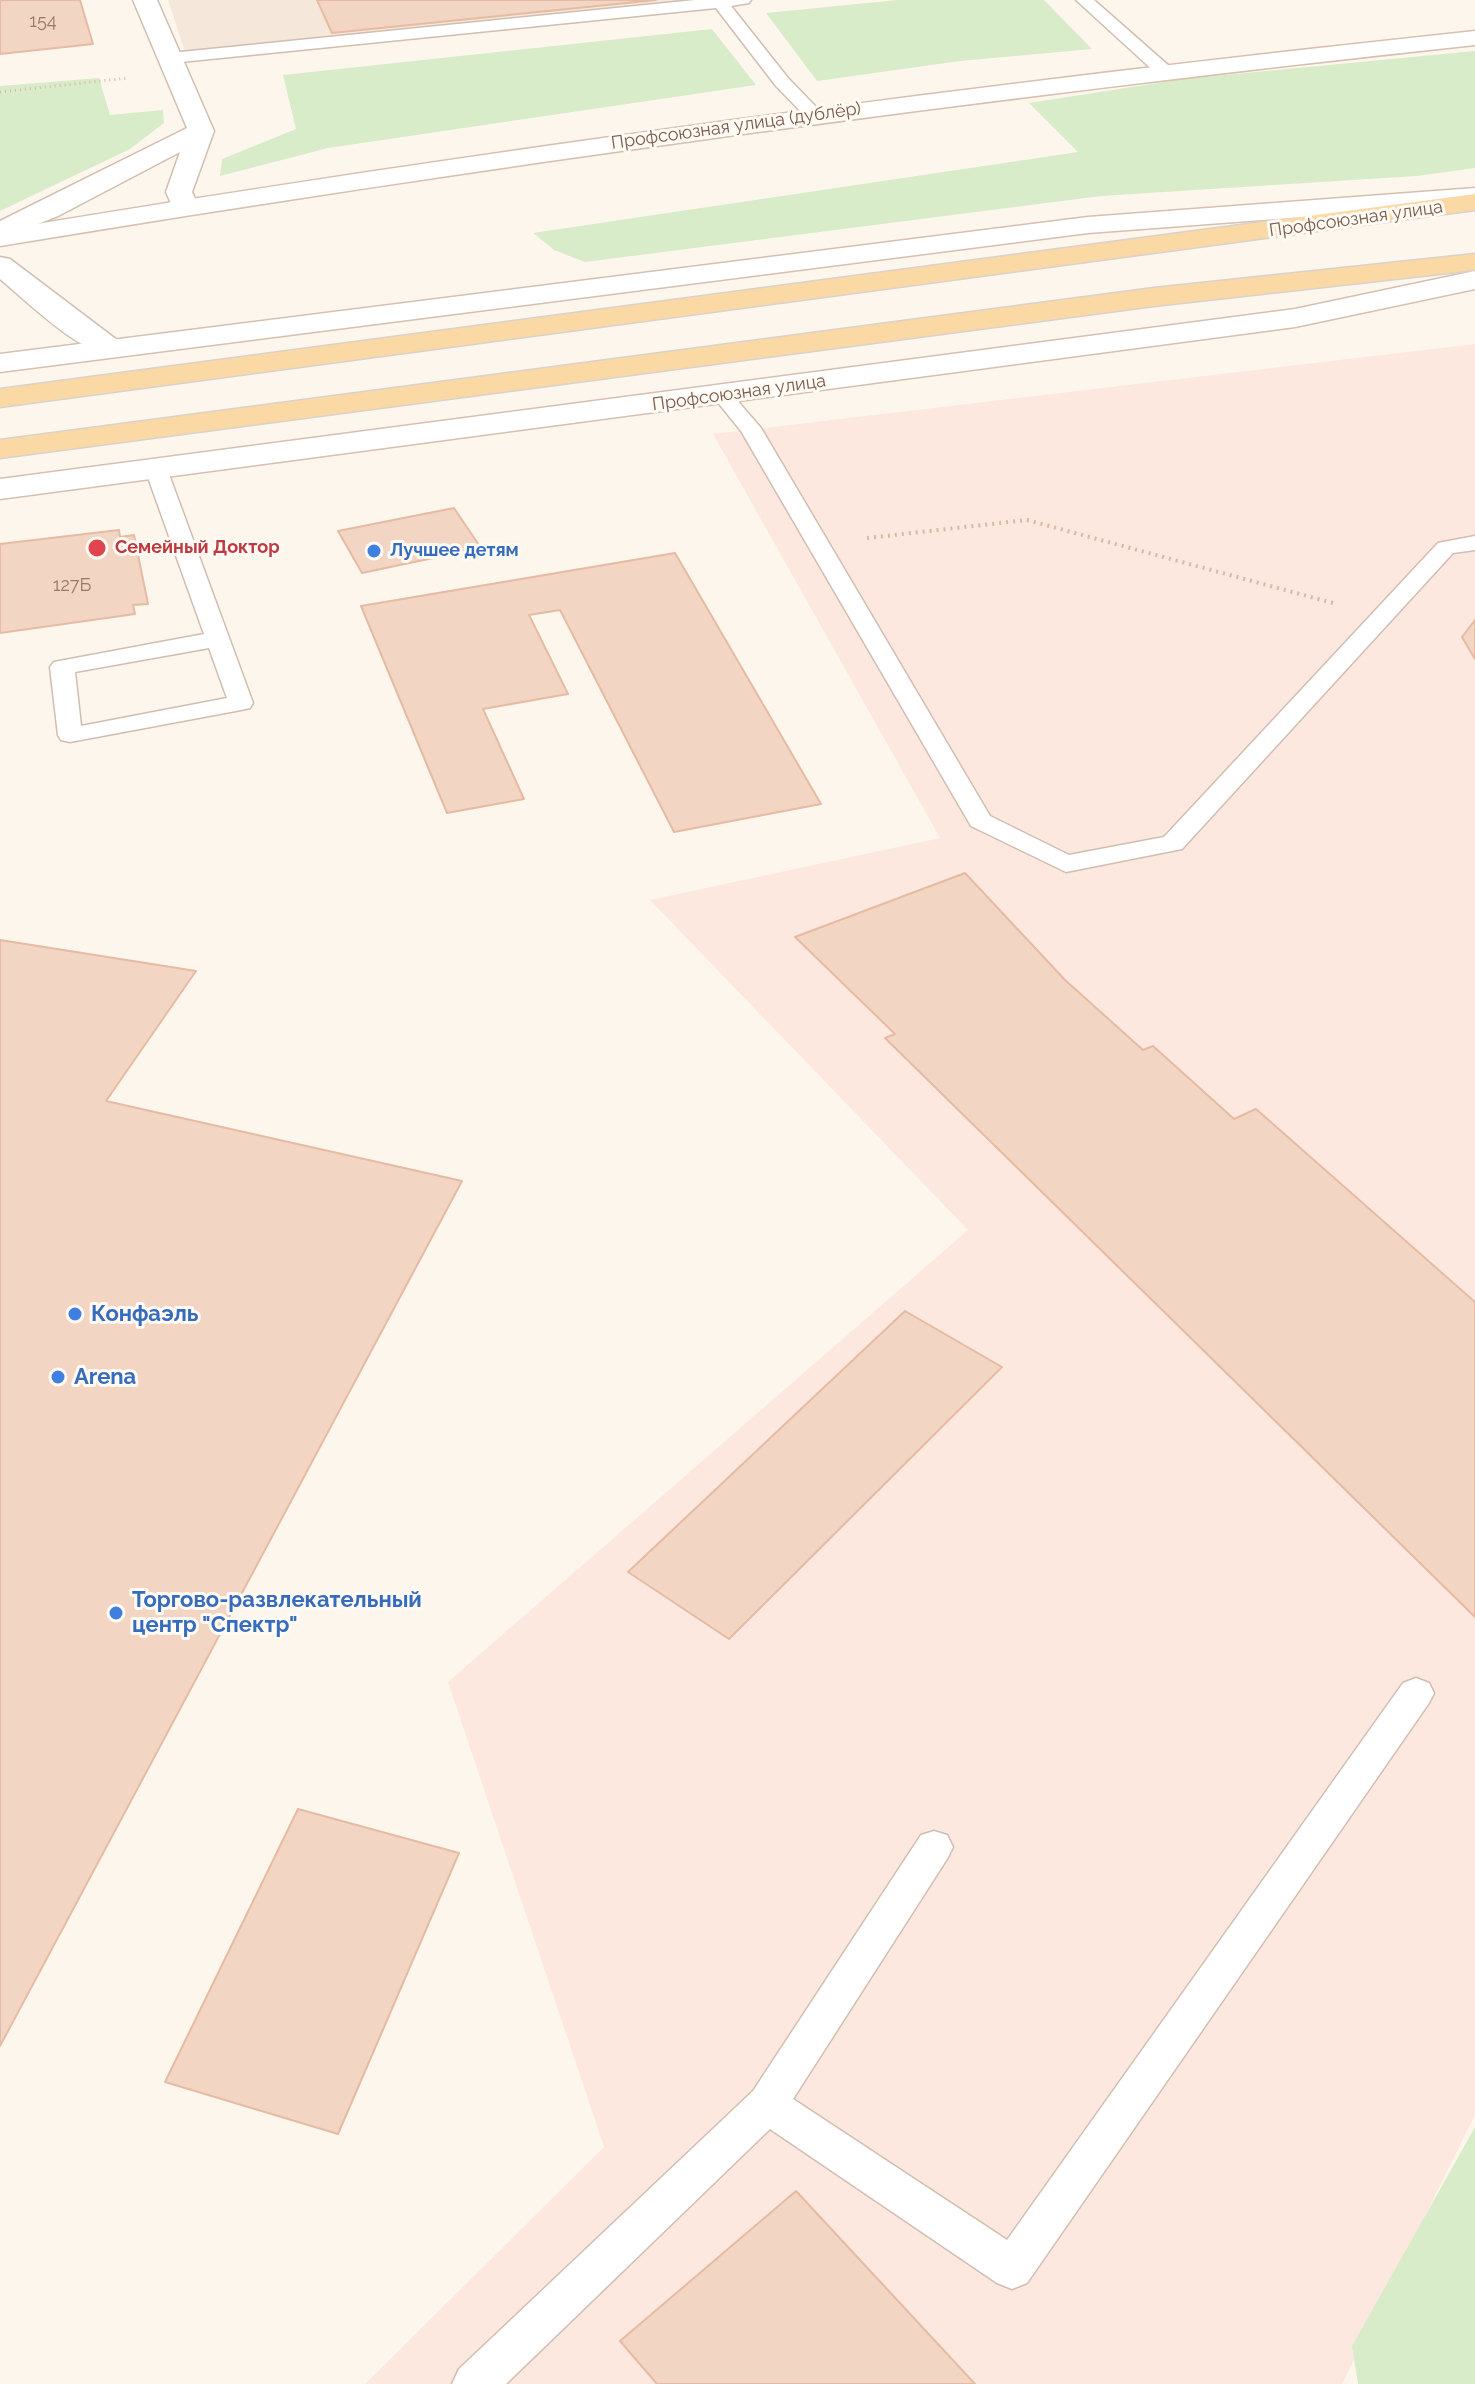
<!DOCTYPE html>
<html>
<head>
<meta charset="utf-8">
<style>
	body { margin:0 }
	canvas { display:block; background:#fdf6ec }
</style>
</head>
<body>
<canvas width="1475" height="2384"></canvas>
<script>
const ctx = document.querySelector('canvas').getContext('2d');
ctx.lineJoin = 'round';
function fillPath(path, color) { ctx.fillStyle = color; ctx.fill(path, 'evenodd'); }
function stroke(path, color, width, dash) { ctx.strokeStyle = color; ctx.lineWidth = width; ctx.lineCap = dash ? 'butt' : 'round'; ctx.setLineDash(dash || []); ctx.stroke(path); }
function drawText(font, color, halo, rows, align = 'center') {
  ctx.font = font + ' Raleway,sans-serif'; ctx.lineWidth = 6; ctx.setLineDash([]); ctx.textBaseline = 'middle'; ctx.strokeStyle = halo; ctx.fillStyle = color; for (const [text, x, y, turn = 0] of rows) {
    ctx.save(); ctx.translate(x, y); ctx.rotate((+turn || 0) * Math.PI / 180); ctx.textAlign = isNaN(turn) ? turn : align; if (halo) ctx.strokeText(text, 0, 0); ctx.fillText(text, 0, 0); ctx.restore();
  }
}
fillPath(new Path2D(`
	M168 0H696L186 55Z`), '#f5e8da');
fillPath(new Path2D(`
	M1475 344V2115L1342 2384H365L604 2147 448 1682 968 1230 650 900 940 838 713 434Z`), '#fde8e0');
fillPath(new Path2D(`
	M898 0H1044L1092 49 960 61 817 81 766 13Z
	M712 29 756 85 328 148 220 176 222 159 296 129 283 75Z
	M1475 51V168L1416 176 1101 196 585 262 554 250 533 233 1078 152 1029 103 1183 79Z
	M99 78 110 115 163 110 164 123 130 149 0 211V86Z
	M1475 2127V2384H1358L1352 2346Z`), '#d8ecc9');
const building = new Path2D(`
	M0 0H80L93 44 0 54Z
	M317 0H656L332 33Z
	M454 508 481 548 362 573 338 531Z
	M119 530 120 537 134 535 148 604 133 605 135 614 0 633V544Z
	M675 553 821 804 674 832 560 610 529 615 568 694 483 709 524 799 447 813 361 606Z
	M1475 620V659L1462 637Z
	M965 873 1065 980 1143 1050 1153 1046 1234 1119 1256 1109 1475 1302V1617L885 1038 895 1034 795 937Z
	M0 940 196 971 106 1101 462 1181 0 2046Z
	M905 1311 1002 1367 729 1639 628 1572Z
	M298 1809 459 1853 338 2134 165 2082Z
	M796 2191 975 2384H657L620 2341Z`);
fillPath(building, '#f3d5c3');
stroke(building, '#e6bba3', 2);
const lane = new Path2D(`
	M695 0H751L749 3 731 6 788 78 819 110 822 114 819 118H807L776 86 716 8 171 63 163 58 171 53Z
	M1076 0H1094L1169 66 1171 70 1169 74H1157Z
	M722 389 729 391 761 428 990 816 1069 855 1164 837 1438 543 1475 536V550L1453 553 1182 849 1066 872 971 826 741 431 712 395Z
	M156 463 167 469 253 703 250 708 241 710 70 742 61 740 58 735 50 667 54 662 204 634 145 469ZM209 648 227 698 81 726 75 672Z
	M1416 1678 1429 1683 1434 1693 1429 1703 1027 2283 1012 2289 997 2283 770 2129 506 2384H452L459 2369 753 2091 921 1835 934 1831 947 1835 953 1847 947 1859 793 2099 1007 2240 1403 1683Z`);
const street = new Path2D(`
	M133 0H157L214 131 192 192 199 207 195 213H175L166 192 180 152 58 216 0 239V221L187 128Z
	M0 257 10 259 129 349 124 355C89 364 27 301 0 279Z`);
const secondary = new Path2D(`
	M1475 31V45C981 98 490 165 0 246V230C490 149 981 83 1475 31Z
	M1475 188V204L1088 233 0 372V354L1088 217Z
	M1475 271V289L1295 327 0 499V479L1295 309Z`);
const primary = new Path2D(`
	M1475 194V210L0 407V389Z
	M1475 254V270L1154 306 0 458V440L1154 288Z`);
stroke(lane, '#d1beb0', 3);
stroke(street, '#d1beb0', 3);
stroke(secondary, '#d6c0b0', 3);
stroke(primary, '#dad1cd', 3);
stroke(new Path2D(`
	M0 92 128 78`), '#d9b8a5', 3, [1, 4]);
stroke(new Path2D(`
	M867 538 1027 520 1333 603`), '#d9b8a5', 4, [2, 5]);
fillPath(lane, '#fff');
fillPath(street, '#fff');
fillPath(secondary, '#fff');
fillPath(primary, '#fbd9a5');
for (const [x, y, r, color] of [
	[97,548,10,"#e0444e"],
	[374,551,8,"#3f7fe0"],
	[75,1314,8,"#3f7fe0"],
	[58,1377,8,"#3f7fe0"],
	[116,1613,8,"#3f7fe0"]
]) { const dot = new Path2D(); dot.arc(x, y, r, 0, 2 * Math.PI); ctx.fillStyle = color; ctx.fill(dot); stroke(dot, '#fffaf3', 3); }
drawText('18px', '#987a6a', null, [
	["154",43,22],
	["127Б",72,586]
]);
drawText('18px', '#7a5c4d', '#fffaf3', [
	["Профсоюзная улица (дублёр)",736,126,-8],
	["Профсоюзная улица",1356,219,-8],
	["Профсоюзная улица",739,393,-8]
]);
drawText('bold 18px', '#be3a42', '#fffaf3', [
	["Семейный Доктор",115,548]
], 'left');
drawText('bold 18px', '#366cbe', '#fffaf3', [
	["Лучшее детям",390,551]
], 'left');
drawText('bold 22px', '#366cbe', '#fffaf3', [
	["Конфаэль",91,1314],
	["Arena",74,1377],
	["Торгово-развлекательный",132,1600],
	["центр \"Спектр\"",132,1625]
], 'left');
</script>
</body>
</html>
